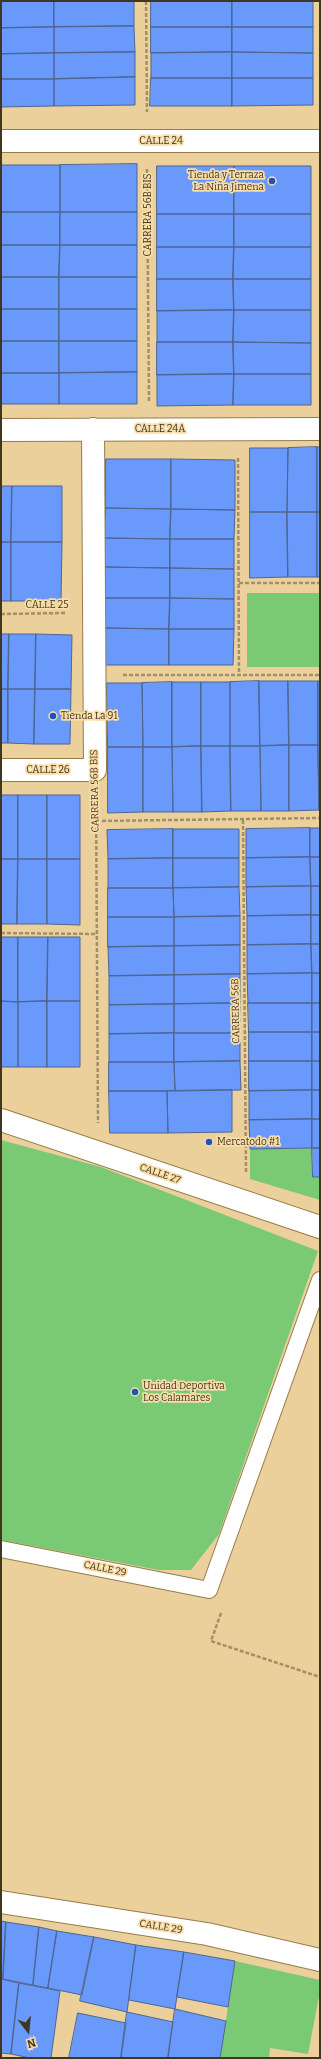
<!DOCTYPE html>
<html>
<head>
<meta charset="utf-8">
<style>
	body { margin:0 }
	#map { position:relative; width:321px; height:2059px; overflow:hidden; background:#ebd09c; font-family:Bitter,serif }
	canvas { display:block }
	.frame { position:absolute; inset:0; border:2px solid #413620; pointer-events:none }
	.north { position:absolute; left:8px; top:2011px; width:40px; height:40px; -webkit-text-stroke:3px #f9dda8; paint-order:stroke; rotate:164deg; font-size:11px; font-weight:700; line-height:16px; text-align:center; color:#413620 }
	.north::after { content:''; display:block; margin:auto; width:14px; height:18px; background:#413620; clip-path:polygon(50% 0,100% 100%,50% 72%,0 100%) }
</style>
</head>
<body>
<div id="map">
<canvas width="321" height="2059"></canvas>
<div class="frame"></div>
<div class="north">N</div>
</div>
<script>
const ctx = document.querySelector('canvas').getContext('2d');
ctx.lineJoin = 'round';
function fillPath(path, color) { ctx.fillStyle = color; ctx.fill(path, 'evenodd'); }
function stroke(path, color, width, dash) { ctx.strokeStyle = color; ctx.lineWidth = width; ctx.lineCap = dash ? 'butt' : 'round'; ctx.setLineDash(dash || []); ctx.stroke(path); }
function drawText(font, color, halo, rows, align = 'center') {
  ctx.font = font + ' Bitter,serif'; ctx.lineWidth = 3.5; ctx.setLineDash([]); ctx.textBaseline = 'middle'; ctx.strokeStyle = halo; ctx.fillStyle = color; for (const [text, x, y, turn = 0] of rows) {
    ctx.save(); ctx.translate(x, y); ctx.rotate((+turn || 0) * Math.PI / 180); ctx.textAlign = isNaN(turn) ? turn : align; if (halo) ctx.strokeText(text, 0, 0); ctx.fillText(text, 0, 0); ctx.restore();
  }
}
fillPath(new Path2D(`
	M247 593H320V667H247Z
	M1 1140 101 1167 318 1251 219 1534 191 1570H159L1 1540Z
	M312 1148 313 1177H320V1200L250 1179V1149Z
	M235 1961 320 1980V1991L308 2054 270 2048 269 2058H220Z`), '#7ac975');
const building = new Path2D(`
	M1 1H54V27L1 28Z
	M54 1H134V26L54 27Z
	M151 1H232V27H151Z
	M232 1H313V27H232Z
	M134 26 135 52 54 53V27Z
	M54 27V53L1 54V28Z
	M151 27H232V52L151 53Z
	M232 27H313V53L232 52Z
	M135 52V77L54 79V53Z
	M232 52V78H151V53Z
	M232 52 313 53V78H232Z
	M54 53V79H1V54Z
	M135 77V105L54 106V79Z
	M151 78H232V106H150Z
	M232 78H313V105L232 106Z
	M1 79H54V106L1 107Z
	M137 164V212H60V165Z
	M1 165H60V212H1Z
	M157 166H234V214H157Z
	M234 166H311V214H234Z
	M1 212H60V245H1Z
	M60 212H137V245H60Z
	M157 214H234V247H157Z
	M234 214H311V247H234Z
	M1 245H60L59 277H1Z
	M60 245H137V277H59Z
	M157 247H234L233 279H157Z
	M234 247H311V279H233Z
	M1 277H59V309H1Z
	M59 277H137V309H59Z
	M157 279H233L234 310 157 311Z
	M233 279H311V310H234Z
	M1 309H59V341H1Z
	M59 309H137V341H59Z
	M234 310 233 342H157V311Z
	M234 310H311V343L233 342Z
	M1 341H59V373H1Z
	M59 341H137V372L59 373Z
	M157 342H233L234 374 157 375Z
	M233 342 311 343V374H234Z
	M137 372V404H59V373Z
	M1 373H59V404H1Z
	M234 374 233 405 157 406V375Z
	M234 374H311V405H233Z
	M317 447V512H287L288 448Z
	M317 447H320V512H317Z
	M250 448H288L287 512H250Z
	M106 459H171V509L106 508Z
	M171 459 235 460V510L171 509Z
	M1 486H12L11 542H1Z
	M12 486H62V542H11Z
	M106 508 171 509 170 539 105 538Z
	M171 509 235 510 234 539H170Z
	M250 512H287L288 577 250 578Z
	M287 512H317V577H288Z
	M317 512H320V577H317Z
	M105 538 170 539V568L105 567Z
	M170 539H234V569L170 568Z
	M1 542H11V601H1Z
	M11 542H62L61 601H11Z
	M105 567 170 568V598H105Z
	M170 568 234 569V599L170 598Z
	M105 598H170L169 629 104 628Z
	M170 598 234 599V629H169Z
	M104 628 169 629V665H104Z
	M169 629H234L233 665H169Z
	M1 634H9L8 689H1Z
	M9 634H36L35 689H8Z
	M36 634 72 635 71 689H35Z
	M259 681 260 746H230V682Z
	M259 681H288L289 745 260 746Z
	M288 681H318V745H289Z
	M318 681H320V745H318Z
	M172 682V747H143L142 683Z
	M172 682H201V746L172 747Z
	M201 682H230V746H201Z
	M107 683H142L143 747H108Z
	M1 689H8V743H1Z
	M8 689H35L34 744 8 743Z
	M35 689H71L70 744H34Z
	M289 745V811H261L260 746Z
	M289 745H318L319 810 289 811Z
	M318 745H320L319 810Z
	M201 746 202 812H173L172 747Z
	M201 746H230L231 811 202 812Z
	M230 746H260L261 811H231Z
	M108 747H143V812L108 813Z
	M143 747H172L173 812H143Z
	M1 795H18V859H1Z
	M18 795H47V859H18Z
	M47 795H80V859H47Z
	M310 828V857L246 858V829Z
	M310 828H320V857H310Z
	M173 829H239V858H173Z
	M173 829V858L108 859 107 830Z
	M310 857H320V886H311Z
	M310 857 311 886 246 887V858Z
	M173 858V888H108V859Z
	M173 858H239V887L173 888Z
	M1 859H18L17 924H1Z
	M18 859H47V924H17Z
	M47 859H80V925L47 924Z
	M311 886V915L247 916 246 887Z
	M311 886H320V915H311Z
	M239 887 240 916 174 917 173 888Z
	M108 888H173L174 917H108Z
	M311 915V944L247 945V916Z
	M311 915H320V944H311Z
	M240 916V945L174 946V917Z
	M108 917H174V946L108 947Z
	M1 937H18V1002L1 1001Z
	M18 937H48L47 1001 18 1002Z
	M48 937H80V1001H47Z
	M311 944 312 973 247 974V945Z
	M311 944H320V973H312Z
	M240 945V974L174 975V946Z
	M174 946V975L109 976 108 947Z
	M312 973H320V1003H312Z
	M312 973V1003H248L247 974Z
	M240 974V1003L174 1004V975Z
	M174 975V1004L109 1005V976Z
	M1 1001 18 1002V1067H1Z
	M47 1001V1067H18V1002Z
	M47 1001H80V1067H47Z
	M240 1003V1033H174V1004Z
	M248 1003H312V1032H249Z
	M312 1003H320V1032H312Z
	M174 1004V1033L109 1034V1005Z
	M249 1032H312V1061H249Z
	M312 1032H320V1061H312Z
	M174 1033V1062H109V1034Z
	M174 1033H240V1061L174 1062Z
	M240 1061 241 1090 175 1091 174 1062Z
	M249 1061H312V1090L249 1091Z
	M312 1061H320V1090H312Z
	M109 1062H174L175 1091H109Z
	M232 1090V1132L168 1133 167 1091Z
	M312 1090V1119L249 1120V1091Z
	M312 1090H320V1119H312Z
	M109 1091H167L168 1133H110Z
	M312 1119H320V1148H312Z
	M312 1119V1148L250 1149 249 1120Z
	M312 1148H320V1177H313Z
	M1 1921 6 1922 3 1979H1Z
	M6 1922 39 1927 33 1985 3 1979Z
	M39 1927 57 1931 48 1988 33 1985Z
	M57 1931 94 1937 82 1995 48 1988Z
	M94 1937 136 1945 127 2012 80 2001Z
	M136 1945 184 1952 175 2009 129 2000Z
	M184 1952 235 1961 228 2007 177 1997Z
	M1 1979 19 1983 11 2054 1 2053Z
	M19 1983 60 1991 51 2058H30L11 2054Z
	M175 2009 226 2021 220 2058H168Z
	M127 2012 173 2022 168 2058H121Z
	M78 2013 126 2023 121 2058H69Z`);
fillPath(building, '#6999fa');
stroke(building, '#4e6590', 1);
const lane = new Path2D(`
	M1 1549 209 1590 320 1280`);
const street = new Path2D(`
	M1 141H320
	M1 430 320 429
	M1 770H95L93 429
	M1 1120 320 1227
	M1 1902 207 1934 320 1960`);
stroke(lane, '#967c4a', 18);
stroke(street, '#967c4a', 24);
stroke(new Path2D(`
	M146 1 147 112
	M147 169 149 402
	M238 458 239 675
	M239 583H320
	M1 614 66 613
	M123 675H320
	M96 798 98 1123
	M243 820 246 1173
	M96 821 320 818
	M1 933 97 934
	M221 1613 211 1641 320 1677`), '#a38f67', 2.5, [4, 2]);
stroke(lane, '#fff', 16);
stroke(street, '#fff', 22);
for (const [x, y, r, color] of [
	[272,181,4,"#2052bf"],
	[53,716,4,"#2052bf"],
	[209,1142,4,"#2052bf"],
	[135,1392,4,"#2052bf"]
]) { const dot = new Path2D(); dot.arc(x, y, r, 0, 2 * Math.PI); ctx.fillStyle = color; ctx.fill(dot); stroke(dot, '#f9dda8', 1.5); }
drawText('10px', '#413620', '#f9dda8', [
	["CALLE 24",161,141],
	["CARRERA 56B BIS",148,215,-90],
	["CALLE 24A",160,429],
	["CALLE 25",47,605],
	["CALLE 26",48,770],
	["CARRERA 56B BIS",95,791,-91],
	["CARRERA 56B",236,1011,-91],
	["CALLE 27",160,1174,19],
	["CALLE 29",105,1569,11],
	["CALLE 29",161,1927,9]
]);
drawText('10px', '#413620', '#f9dda8', [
	["Tienda y Terraza",264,175,"right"],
	["La Niña Jimena",264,187,"right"],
	["Tienda La 91",61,716],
	["Mercatodo #1",217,1142],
	["Unidad Deportiva",143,1386],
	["Los Calamares",143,1398]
], 'left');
</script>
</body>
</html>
